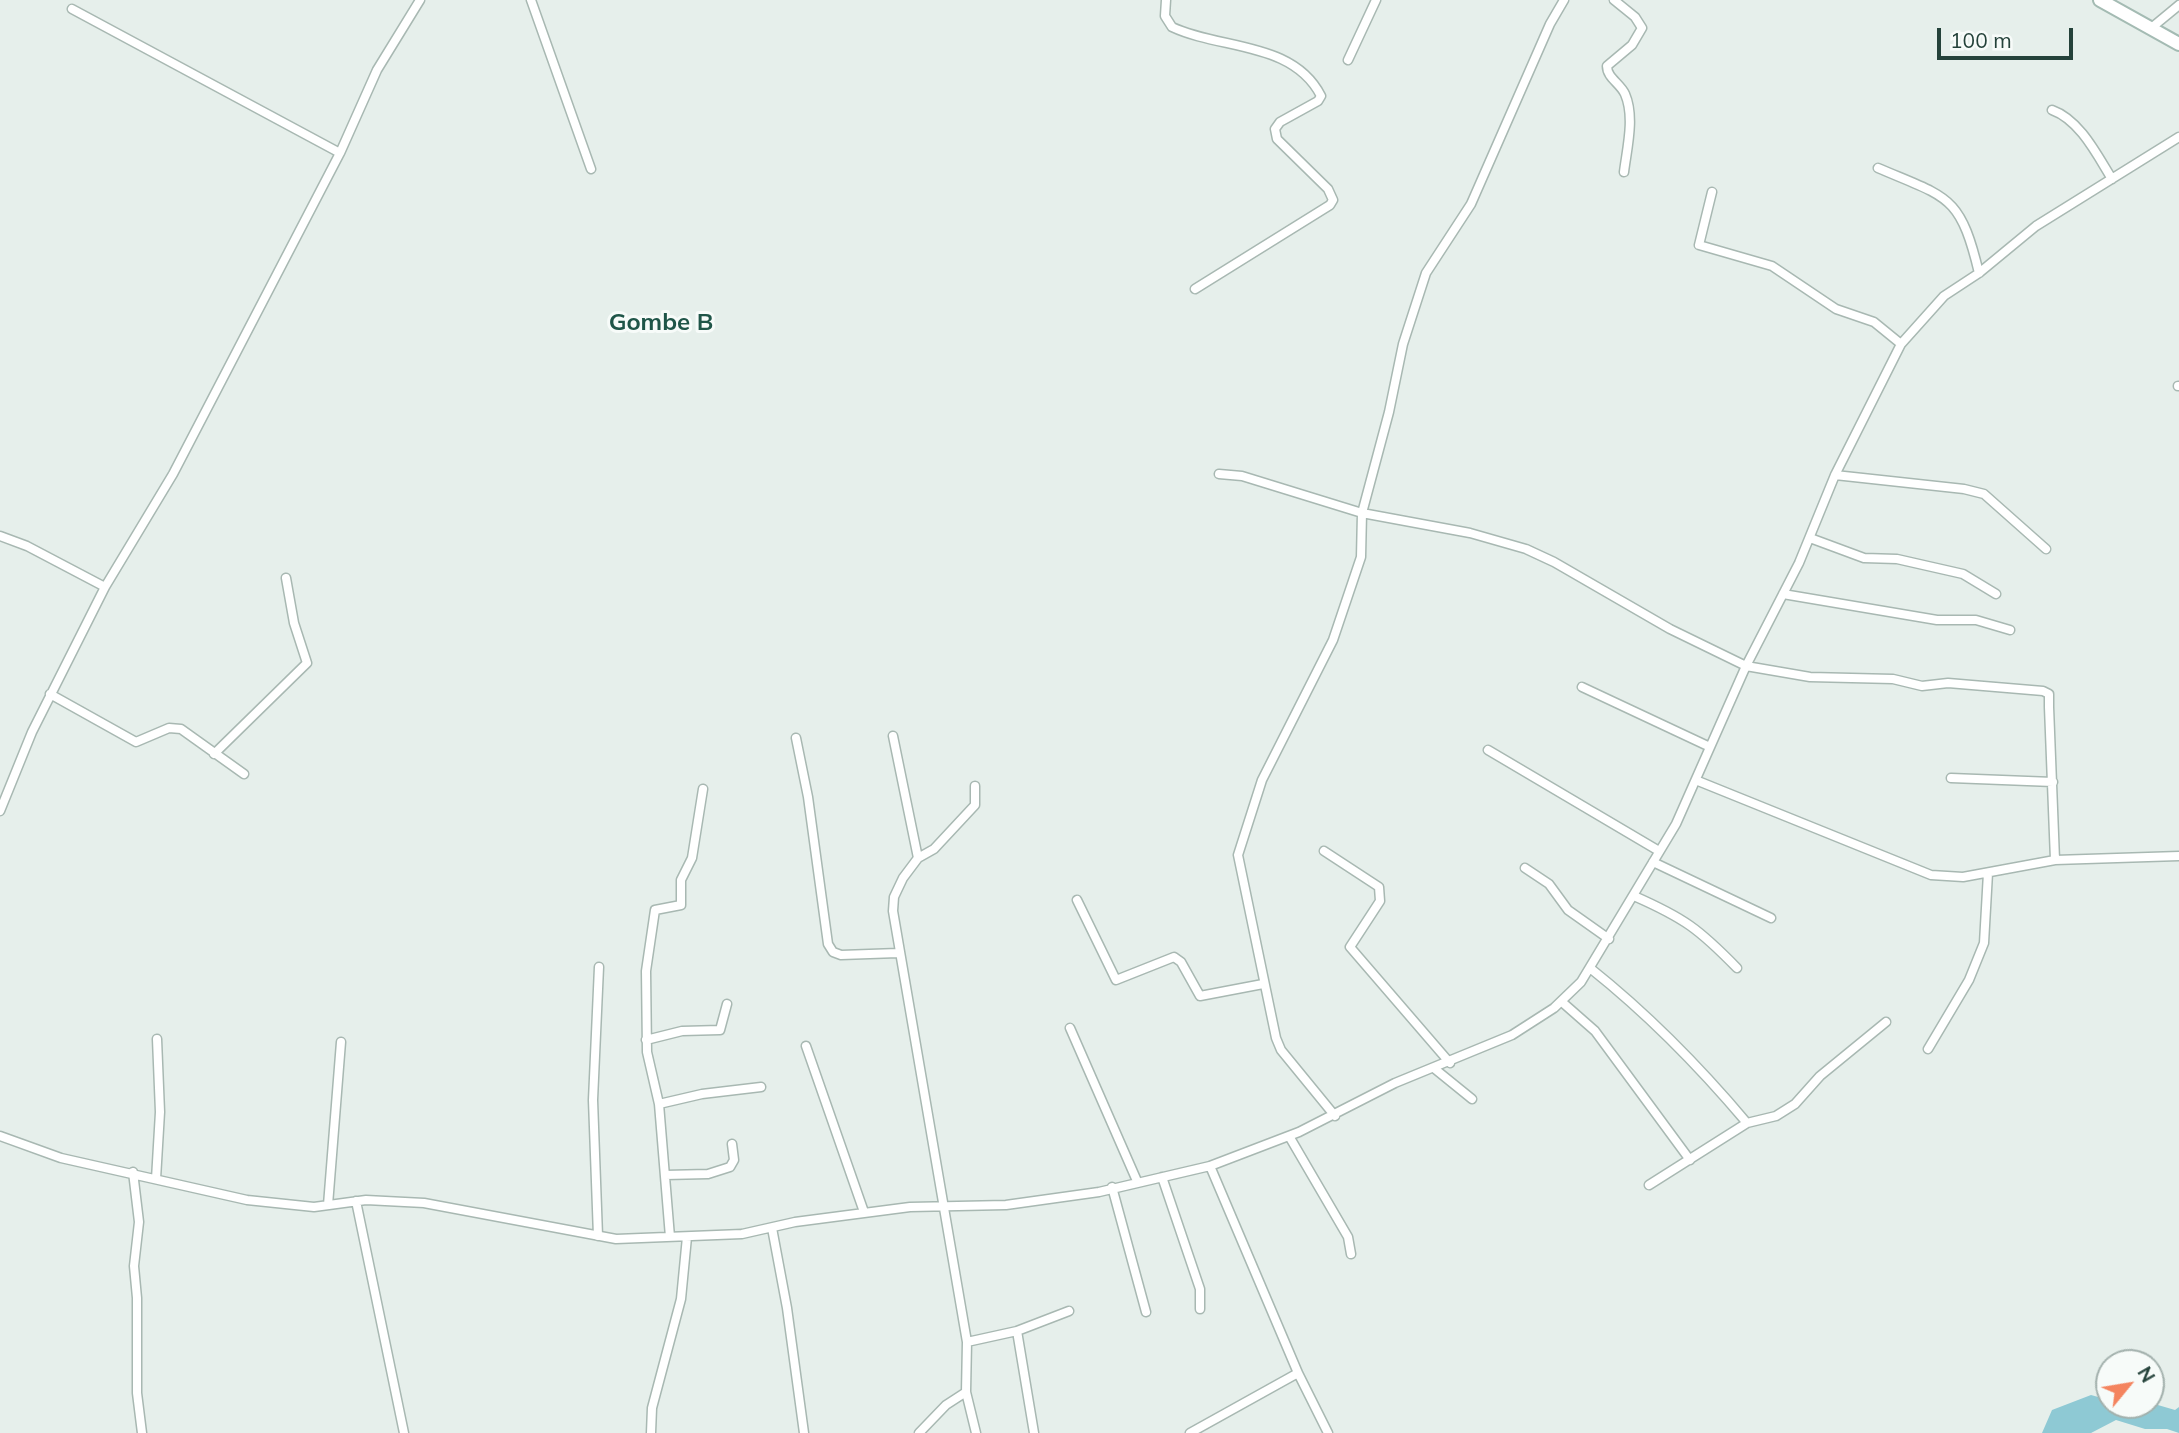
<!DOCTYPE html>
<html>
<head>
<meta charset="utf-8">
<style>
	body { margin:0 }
	#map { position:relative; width:2179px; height:1433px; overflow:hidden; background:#e6efeb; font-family:Mulish,sans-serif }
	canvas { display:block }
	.north { position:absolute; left:2095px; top:1349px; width:70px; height:70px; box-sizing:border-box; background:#f7fbf9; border:2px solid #a3b1ad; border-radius:50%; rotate:60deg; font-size:19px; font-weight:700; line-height:28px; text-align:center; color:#24423a }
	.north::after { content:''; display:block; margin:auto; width:24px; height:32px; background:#f4845f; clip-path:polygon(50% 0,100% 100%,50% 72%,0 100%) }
	.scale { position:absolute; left:1937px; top:28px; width:136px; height:32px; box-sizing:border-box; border:4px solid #24423a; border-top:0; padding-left:9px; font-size:21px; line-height:24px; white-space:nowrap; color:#24423a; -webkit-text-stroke:5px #f7fbf9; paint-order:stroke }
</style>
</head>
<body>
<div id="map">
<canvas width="2179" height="1433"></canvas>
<div class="north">N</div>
<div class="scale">100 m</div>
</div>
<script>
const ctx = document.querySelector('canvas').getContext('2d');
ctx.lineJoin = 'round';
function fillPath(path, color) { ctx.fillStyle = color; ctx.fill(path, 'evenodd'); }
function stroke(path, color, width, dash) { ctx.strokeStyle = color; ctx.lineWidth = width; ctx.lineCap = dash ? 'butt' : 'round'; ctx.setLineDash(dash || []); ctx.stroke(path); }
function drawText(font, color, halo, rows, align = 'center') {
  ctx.font = font + ' Mulish,sans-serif'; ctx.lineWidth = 6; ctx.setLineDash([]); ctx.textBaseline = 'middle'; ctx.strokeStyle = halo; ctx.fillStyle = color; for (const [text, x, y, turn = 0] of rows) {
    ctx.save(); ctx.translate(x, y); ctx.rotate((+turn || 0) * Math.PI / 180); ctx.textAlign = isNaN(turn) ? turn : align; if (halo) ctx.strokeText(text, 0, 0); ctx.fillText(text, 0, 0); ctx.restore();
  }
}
fillPath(new Path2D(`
	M2091 1395 2109 1400V1405L2151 1403 2175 1410 2179 1407V1433L2167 1429H2145L2116 1420 2091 1433H2042L2052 1410Z`), '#8ec9d4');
const street = new Path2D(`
	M531 0 591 169
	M1166 0 1165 16 1172 27C1221 50 1293 41 1321 96L1318 101 1280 122 1275 129 1277 139 1328 189 1333 200 1330 205 1195 289
	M1614 0 1635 17 1642 28 1632 45 1607 66C1607 78 1620 83 1625 94 1635 117 1627 148 1624 172
	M72 9 340 153
	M2150 29 2179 5
	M1348 60 1376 0
	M2052 110C2080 120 2097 155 2112 179
	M1878 168C1948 198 1960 194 1979 273
	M1712 192 1699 245 1772 266 1836 309 1874 322 1901 344
	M2178 386H2179
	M1219 474 1242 476 1362 513 1470 533 1526 549 1554 562 1670 629 1746 666 1810 677 1893 679 1922 686 1948 683 2043 691 2049 694V707L2055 860
	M1835 475 1964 489 1984 494 2046 549
	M0 536 27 546 105 587
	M1810 538 1864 558 1897 559 1963 574 1996 594
	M1783 594 1937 620H1976L2010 630
	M1582 687 1710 747
	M50 694 136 742 169 728 181 729 244 774
	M893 736 918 858
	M796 738 808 797 828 944 833 952 841 955 898 953
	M1488 750 1659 851
	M214 754 307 663 294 623 286 578
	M1951 778 2053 782
	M1698 781 1931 875 1963 877 2055 860 2179 856
	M975 786V805L934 849 918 858 903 878 894 897 893 911 967 1342 966 1392 976 1433
	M0 811 32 732 105 587 173 474 340 153 377 70 420 0
	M1324 851 1379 887 1380 901 1350 947 1450 1063
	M1653 862 1771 918
	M1525 868 1549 884 1568 910 1609 939
	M1634 896C1684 918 1699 929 1737 968
	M1077 900 1116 980 1174 957 1181 962 1200 996 1263 984
	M1590 968C1649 1015 1699 1066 1747 1123
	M1562 1002 1595 1031 1690 1160
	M1070 1028 1137 1181
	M646 1040 682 1031 720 1030 727 1004
	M806 1046 864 1212
	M1928 1049 1969 980 1984 943 1988 873
	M1435 1069 1472 1099
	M659 1104 702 1094 761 1087
	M1335 1116 1281 1050 1276 1038 1238 855 1262 780 1333 640 1361 557 1362 513 1389 412 1403 344 1426 273 1471 204 1550 24 1564 0
	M0 1136 61 1158 247 1200 314 1207 366 1200 424 1203 616 1239 742 1234 795 1222 910 1207 1006 1205 1099 1192 1210 1166 1299 1132 1395 1083 1512 1035 1554 1008 1581 982 1676 824 1746 666 1799 563 1835 475 1901 344 1944 296 1979 273 2036 226 2179 137
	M1289 1136 1348 1237 1351 1254
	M133 1172 139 1222 134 1266 137 1298V1393L142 1433
	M665 1175 708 1174 730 1167 734 1160 732 1144
	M1162 1177 1200 1289V1309
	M156 1179 160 1112 157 1039
	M1649 1185 1747 1123 1776 1116 1795 1104 1820 1076 1886 1022
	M1112 1187 1146 1312
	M356 1201 404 1433
	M328 1205 341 1042
	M772 1228 787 1308 804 1433
	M598 1236 593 1100 599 967
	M670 1237 659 1104 647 1052 646 971 655 910 681 905V880L692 858 703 789
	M1017 1331 1069 1311
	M967 1342 1017 1331 1034 1433
	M1298 1373 1328 1433
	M651 1433 652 1408 681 1299 687 1237
	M919 1433 946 1405 966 1392
	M1190 1433 1298 1373 1210 1166`);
const secondary = new Path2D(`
	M2100 0 2179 44`);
stroke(street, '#a8b8b2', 11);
stroke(secondary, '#a4bbb3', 16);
stroke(street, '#fff', 8);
stroke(secondary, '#fff', 12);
drawText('bold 24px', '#1f5548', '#f7fbf9', [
	["Gombe B",661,323]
]);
</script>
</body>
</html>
